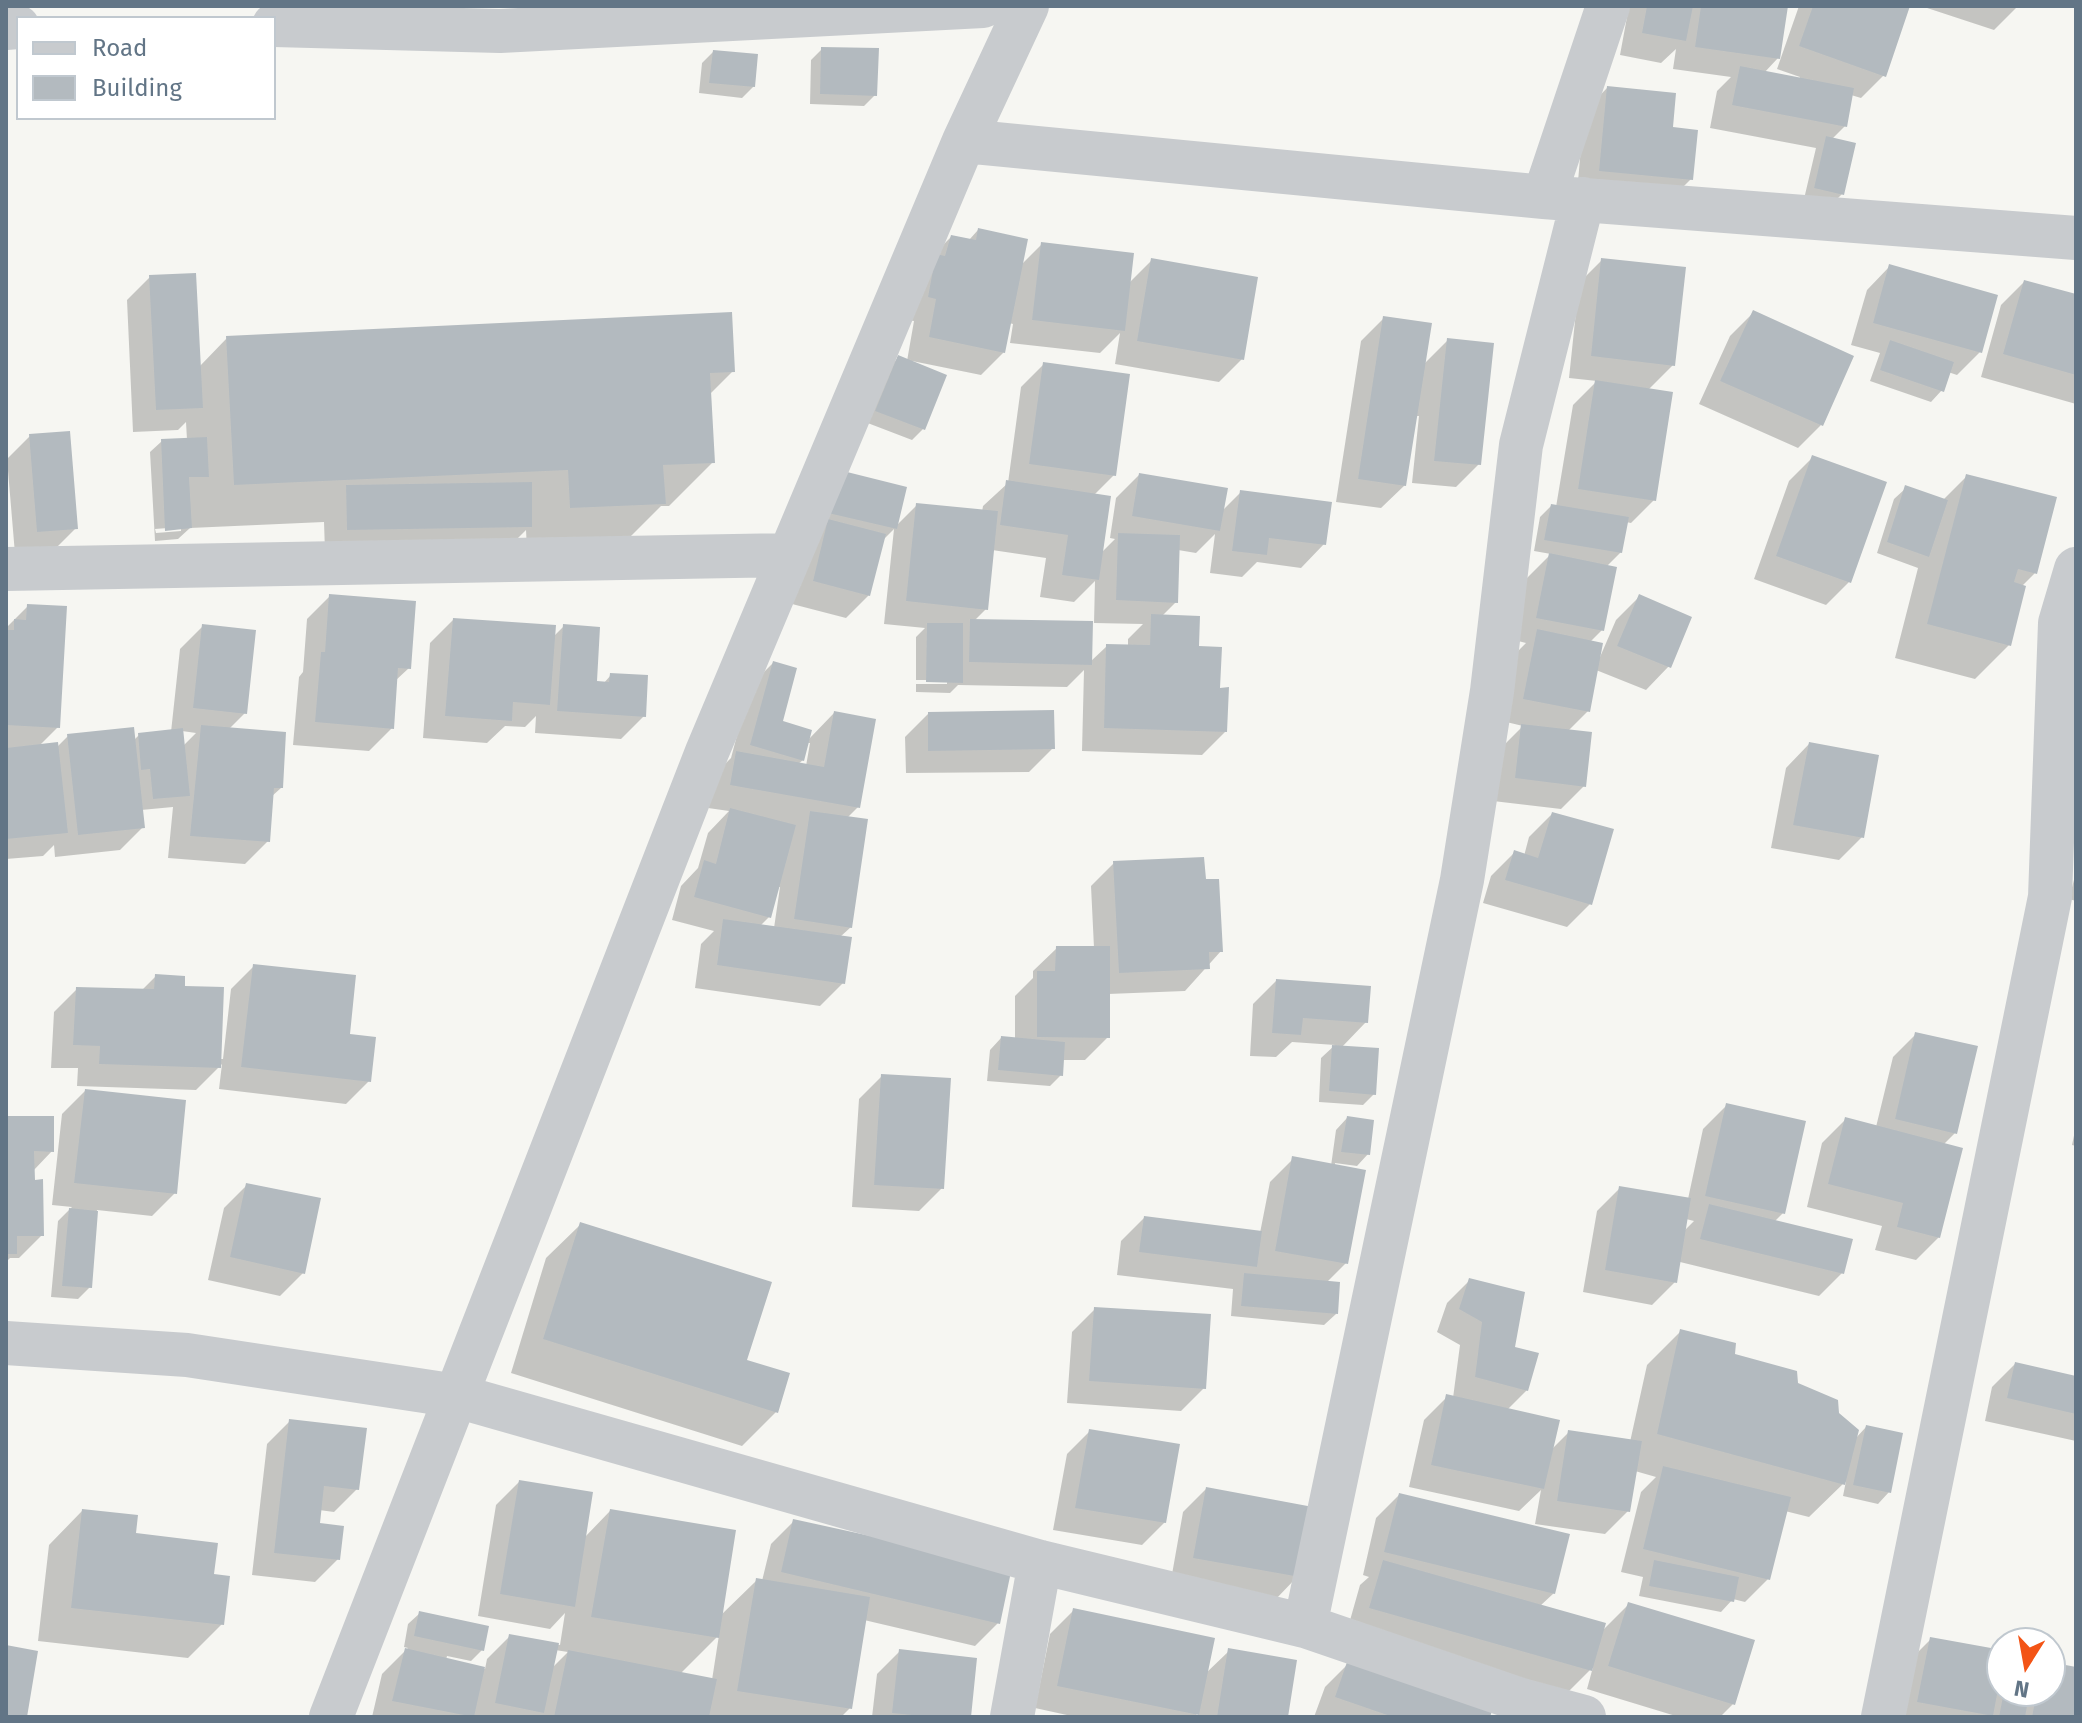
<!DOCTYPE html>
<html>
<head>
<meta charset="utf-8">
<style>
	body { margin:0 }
	#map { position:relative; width:2082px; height:1723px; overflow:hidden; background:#f6f6f2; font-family:"Fira Sans",sans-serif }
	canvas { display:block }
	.frame { position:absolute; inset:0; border:8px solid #627586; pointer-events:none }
	.legend { position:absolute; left:16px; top:16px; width:260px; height:104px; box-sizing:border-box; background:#fff; border:2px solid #c0c8cf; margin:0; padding:10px 14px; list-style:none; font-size:24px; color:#627586 }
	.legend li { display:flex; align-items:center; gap:16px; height:40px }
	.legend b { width:40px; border:2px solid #c0c8cf }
	.north { position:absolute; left:1986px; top:1627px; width:80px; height:80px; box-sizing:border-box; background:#fff; border:2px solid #c0c8cf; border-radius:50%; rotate:191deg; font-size:22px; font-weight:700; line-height:32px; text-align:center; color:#627586 }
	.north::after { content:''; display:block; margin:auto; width:28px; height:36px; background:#f35416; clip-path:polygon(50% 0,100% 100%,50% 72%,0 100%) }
</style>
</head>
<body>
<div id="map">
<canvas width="2082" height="1723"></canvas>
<div class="frame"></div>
<ul class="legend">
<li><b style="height:10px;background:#c8cbce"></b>Road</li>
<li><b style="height:22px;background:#b3babf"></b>Building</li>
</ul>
<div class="north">N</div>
</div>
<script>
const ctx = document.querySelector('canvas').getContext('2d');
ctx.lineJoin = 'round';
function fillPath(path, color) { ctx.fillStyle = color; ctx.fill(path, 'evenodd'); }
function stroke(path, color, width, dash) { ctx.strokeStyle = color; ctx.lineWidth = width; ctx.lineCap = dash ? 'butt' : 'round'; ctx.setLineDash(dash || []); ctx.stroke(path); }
fillPath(new Path2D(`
	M1629 6H1786L1778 58 1764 73 1799 79 1800 77 1777 69 1799 6H1908L1884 75 1861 98 1851 95 1845 126 1831 140 1842 194 1831 205 1804 199 1816 148 1710 128 1717 91 1731 77 1673 69 1676 49 1661 63 1620 55Z
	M1921 6H2018L1994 30Z
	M822 49 875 95 864 106 810 104 811 60Z
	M713 52 754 86 742 98 699 93 702 63Z
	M1607 88 1671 129 1691 179 1668 202 1577 193 1584 112Z
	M978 230 1021 265 1042 244 1129 283 1152 260 1242 359 1219 382 1115 364 1120 333 1100 353 1010 343 1013 324 1009 323 1004 352 981 375 912 361 923 429 912 440 865 422 887 369 898 358 907 361 914 321 906 320 928 260 951 237 969 240Z
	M1602 260 1673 365 1648 390 1654 500 1631 523 1626 522 1621 552 1606 567 1602 630 1590 642 1600 657 1616 620 1639 597 1669 666 1646 690 1596 670 1588 711 1568 731 1584 786 1561 809 1493 801 1499 750 1523 726 1502 721 1515 654 1526 643 1514 640 1527 578 1551 554 1534 551 1540 517 1551 506 1556 507 1573 405 1597 381 1569 378 1579 283Z
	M1890 266 1980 352 1957 375 1948 372 1942 390 1931 402 1870 381 1880 353 1851 345 1867 290Z
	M150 277 199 367 227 338 733 371 709 395 713 462 669 506H661L620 547 527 550 526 530 507 549 325 552 324 522 190 528 178 539 155 541 150 452 162 441 187 440 186 422 178 430 133 432 127 300ZM181 527V531L156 533 155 529Z
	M2024 282 2076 296V404L1981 377 2001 305Z
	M1753 313 1821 425 1798 448 1699 404 1730 336Z
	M1384 318 1423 365 1448 340 1479 464 1456 487 1412 483 1419 416H1415L1405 485 1381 508 1336 502 1361 341Z
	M1044 364 1114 475 1094 495 1101 553 1115 539 1110 538 1116 498 1139 475 1222 511 1241 492 1324 544 1301 568 1257 562 1242 577 1210 573 1215 534 1196 553 1178 550 1176 602 1161 617 1197 648 1218 690 1225 732 1202 755 1082 751 1084 670 1067 687 958 685 950 693 916 692V637L925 628 884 624 894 529 884 539 869 595 846 618 792 604 829 483 895 527 917 505 982 512 983 506 1008 483 1021 387ZM992 550 1046 558 1040 597 1074 602 1095 581 1094 623 1143 624 1128 639V646H1107L1090 662 974 621 986 609ZM916 680H947V684H916Z
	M30 436 76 528 53 551 15 554 7 459Z
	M1812 458 1849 582 1826 605 1754 579 1789 481Z
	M1967 476 2035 573 2022 586 2009 645 1975 679 1895 658 1918 568 1877 553 1894 499 1906 488 1943 500Z
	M330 596 409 668 395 681 392 728 369 751 293 745 299 677 303 672 307 619Z
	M28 606 58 727 39 746 57 747 68 736 134 740 139 735 171 732 180 649 203 626 245 713 228 730 281 788 271 797 268 841 245 864 168 858 173 807 141 810 143 827 120 850 55 857 54 845 43 856 6 859V628ZM182 731 196 733 183 746Z
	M453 620 553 637 564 626 595 683 603 684 611 675 644 716 621 739 535 733 536 716 525 727 505 726 487 743 423 738 430 643Z
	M773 663 781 723 808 740 834 713 858 807 847 818 851 927 840 937 843 983 820 1006 695 988 701 944 714 931 672 920 681 886 698 868 708 833 729 811 708 808 713 776 731 758 750 686ZM807 743H810L806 766 798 764 803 760ZM777 887H780L774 928 760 926 769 917Z
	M928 714 1052 749 1029 772 906 773 905 737Z
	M1809 744 1862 837 1839 860 1771 848 1786 768Z
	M1552 814 1590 904 1567 927 1483 903 1491 876 1514 853 1524 856 1529 837Z
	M1114 863 1204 881 1221 951 1185 991 1108 994V1037L1085 1060H1062L1061 1075 1050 1086 987 1081 990 1050 1001 1038 1015 1040V996L1033 978V971L1057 948H1094L1091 886Z
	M2076 872V901L2069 899Z
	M254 966 347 1036 369 1081 346 1104 219 1089 222 1064 196 1090 77 1086 78 1068H51L54 1012 77 989 141 991 156 976 183 988 219 1059H223L231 989Z
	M1276 981 1366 1022 1341 1048 1374 1094 1363 1105 1319 1102 1321 1058 1335 1045 1292 1042 1276 1057 1250 1056 1253 1004Z
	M1916 1034 1955 1133 1943 1145 1939 1237 1916 1260 1875 1250 1882 1226 1807 1207 1822 1143 1845 1120 1876 1127 1893 1057Z
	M882 1076 942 1188 919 1211 852 1207 859 1099Z
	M85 1091 175 1193 152 1216 97 1210 90 1287 78 1299 51 1297 58 1221 72 1207 52 1205 62 1114Z
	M1726 1106 1783 1213 1774 1222 1842 1273 1819 1296 1680 1262 1675 1282 1652 1305 1583 1292 1597 1211 1620 1188 1688 1199 1703 1129ZM1686 1219 1694 1221 1683 1232Z
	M6 1118 52 1151 33 1171 42 1235 19 1258H10L6 1262Z
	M1347 1118 1368 1154 1357 1166 1335 1163 1346 1263 1327 1282 1336 1314 1324 1325 1231 1316 1233 1289 1117 1275 1121 1241 1144 1218 1260 1233 1270 1182 1293 1159 1331 1166 1336 1130Z
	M2076 1126V1146L2072 1145Z
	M247 1185 303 1273 280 1296 208 1280 224 1208Z
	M580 1225 776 1412 742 1446 511 1373 546 1258Z
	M1470 1280 1512 1349 1527 1390 1507 1410 1551 1450 1569 1432 1630 1442 1647 1365 1681 1331 1796 1384 1837 1414 1855 1439 1866 1427 1889 1492 1878 1504 1843 1496 1846 1481 1809 1517 1785 1511 1768 1579 1745 1602 1733 1599 1721 1612 1639 1596 1643 1577 1621 1572 1641 1492 1656 1477 1635 1471 1628 1511 1605 1534 1535 1524 1541 1490 1519 1511 1409 1487 1424 1420 1447 1397 1453 1398 1460 1345 1437 1332 1447 1303Z
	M1095 1309 1204 1388 1181 1411 1067 1403 1072 1332Z
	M2015 1364 2076 1378V1441L1985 1421 1992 1387Z
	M290 1421 357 1489 334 1512 319 1510 318 1524 338 1559 315 1582 252 1575 267 1444Z
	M1090 1431 1165 1522 1142 1545 1053 1530 1067 1454Z
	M519 1482 584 1538 610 1511 720 1616 756 1581H762L771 1544 794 1521 998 1623 975 1646 864 1620 850 1708 841 1717H475V1715L473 1717H372L382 1674 408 1648 404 1647 408 1624 420 1613 482 1650 471 1661 447 1656 446 1660 485 1669 487 1659 510 1636 560 1645 565 1613 550 1629 478 1616 496 1505ZM719 1635 712 1680 680 1674ZM555 1650 568 1652 551 1669Z
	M1206 1489 1298 1576 1275 1600 1171 1580 1183 1512Z
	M1399 1495 1554 1593 1540 1606 1602 1631 1629 1604 1733 1704 1720 1717H1679L1587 1689 1593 1667 1567 1693 1347 1631 1360 1585 1369 1577 1363 1575 1376 1518Z
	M82 1511 134 1535 222 1624 188 1658 38 1641 49 1545Z
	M1073 1611 1205 1674 1229 1651 1286 1717H1199V1712L1194 1717H1076L1035 1708 1050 1634Z
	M1931 1639 2002 1652V1691H2050V1664L2076 1669V1717H1897L1908 1662Z
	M900 1651 969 1717H872L877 1674Z
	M1348 1664 1488 1717H1314L1325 1687Z`), '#0003');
fillPath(new Path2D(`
	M1647 6H1693L1686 41 1642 33Z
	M1701 6H1788L1780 59 1695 47Z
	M1813 6H1910L1886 77 1799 46Z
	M821 47 879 48 877 96 820 94Z
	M713 50 758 54 755 87 709 83Z
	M1740 66 1854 88 1847 127 1732 105Z
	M1607 86 1676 93 1673 127 1698 130 1693 180 1599 171Z
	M1826 136 1856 143 1844 195 1814 188Z
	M978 228 1028 239 1005 353 929 337 936 299 928 297 936 254 945 256 951 235 976 240Z
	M1041 242 1134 253 1125 331 1032 320Z
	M1151 258 1258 277 1244 360 1137 341Z
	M1601 258 1686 267 1675 366 1591 356Z
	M1889 264 1998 295 1982 353 1873 323Z
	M196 273 203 408 156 410 149 275Z
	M2024 280 2076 294V375L2003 354Z
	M1753 310 1854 356 1823 426 1720 381Z
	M732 312 735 372 710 373 715 463 663 465 666 504 570 508 568 470 234 485 226 336Z
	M1383 316 1432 323 1406 486 1358 479Z
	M1447 338 1494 343 1481 465 1434 461Z
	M1890 340 1954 362 1944 392 1880 370Z
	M898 355 947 375 925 430 875 411Z
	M1043 362 1130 374 1116 476 1029 464Z
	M1595 380 1673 392 1656 501 1578 489Z
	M70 431 78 529 37 532 29 434Z
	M207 437 209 477H189L192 528 165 531 161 439Z
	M1812 455 1887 482 1851 583 1776 556Z
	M839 470 907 487 897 529 828 513Z
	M1139 473 1228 488 1220 531 1132 516Z
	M1966 474 2057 497 2037 574 2018 569 2014 582 2026 586 2011 646 1927 624Z
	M1006 480 1111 496 1099 580 1062 575 1068 535 1000 525Z
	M532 482V527L347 530 346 485Z
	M1905 485 1948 500 1929 557 1887 542Z
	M1240 490 1332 502 1326 545 1269 538 1267 555 1232 551Z
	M916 503 998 511 988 610 906 601Z
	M1551 504 1629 517 1622 553 1544 540Z
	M828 519 886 534 870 596 813 581Z
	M1118 533 1180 535 1178 603 1116 600Z
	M1549 553 1617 567 1604 631 1536 618Z
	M329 594 416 601 411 669 398 668 394 729 315 722 321 652H325Z
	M1639 594 1692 617 1671 668 1617 646Z
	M27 604 67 606 60 728 6 725V630H14V619L26 620Z
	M1151 614 1200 616 1199 646 1222 647 1220 688 1229 687 1227 732 1104 728 1106 644 1150 645Z
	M453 618 556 625 550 705 513 702 512 721 445 716Z
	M970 619 1093 621 1092 665 969 662Z
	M927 623H963V683L926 682Z
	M202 624 256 630 247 714 193 708Z
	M563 624 600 627 597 681 609 682 610 673 648 675 646 717 557 711Z
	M1537 629 1603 643 1590 712 1523 699Z
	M773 661 797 668 783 721 812 730 804 761 750 745Z
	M1054 710 1055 749 928 751V712Z
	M834 711 876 719 860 808 730 785 736 751 824 767Z
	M1521 724 1592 732 1586 787 1515 778Z
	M201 725 286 732 283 788H274L270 842 190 836Z
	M134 727 145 828 78 835 67 734Z
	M183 728 190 796 153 799 150 769 141 770 138 733Z
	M58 742 68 833 6 839V748Z
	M1809 742 1879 755 1864 838 1793 825Z
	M730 808 796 825 771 918 694 897 704 860 716 864Z
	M810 811 868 819 852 928 794 919Z
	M1552 812 1614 829 1592 905 1505 880 1514 850 1538 858Z
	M1204 857 1206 879H1219L1223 952H1209L1210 969 1119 973 1113 861Z
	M723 919 852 937 845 984 717 965Z
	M1056 946H1110V1038L1037 1037V971H1055Z
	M253 964 356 975 350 1034 376 1037 371 1082 241 1067Z
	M155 974 185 976V986L224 987 221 1068 99 1064 100 1046 73 1045 76 987 154 989Z
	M1276 979 1371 986 1368 1023 1303 1018 1301 1035 1272 1033Z
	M1915 1032 1978 1046 1957 1134 1895 1119Z
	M1001 1036 1065 1042 1063 1076 998 1070Z
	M1332 1045 1379 1048 1376 1095 1329 1091Z
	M881 1074 951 1078 944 1189 874 1185Z
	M85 1089 186 1100 177 1194 74 1183Z
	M1726 1103 1806 1121 1785 1214 1705 1196Z
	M6 1116H54V1152L34 1151 35 1180 43 1179 44 1236H17V1254H6Z
	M1347 1116 1374 1120 1370 1155 1341 1152Z
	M1845 1117 1963 1148 1940 1238 1897 1227 1903 1203 1828 1184Z
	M1292 1156 1366 1170 1348 1264 1275 1251Z
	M246 1183 321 1198 305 1274 230 1257Z
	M1619 1186 1691 1198 1677 1283 1605 1270Z
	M1709 1204 1853 1239 1844 1274 1700 1239Z
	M69 1208 98 1211 92 1288 62 1286Z
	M1144 1216 1262 1231 1257 1267 1139 1252Z
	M580 1222 772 1282 747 1360 790 1373 778 1413 543 1339Z
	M1244 1273 1340 1282 1338 1314 1241 1306Z
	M1469 1278 1525 1292 1515 1347 1539 1353 1528 1391 1475 1377 1482 1322 1459 1309Z
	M1094 1307 1211 1314 1206 1389 1089 1381Z
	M1680 1329 1736 1343 1735 1354 1797 1371 1798 1383 1838 1400 1839 1413 1859 1430 1845 1485 1657 1434Z
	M2015 1362 2076 1376V1414L2007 1398Z
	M1446 1394 1560 1420 1544 1489 1431 1465Z
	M289 1419 367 1428 359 1490 324 1486 320 1523 344 1526 340 1560 274 1553Z
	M1866 1425 1903 1433 1891 1493 1853 1485Z
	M1089 1429 1180 1444 1166 1523 1075 1508Z
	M1568 1430 1642 1441 1630 1512 1557 1501Z
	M1663 1466 1791 1497 1770 1580 1643 1549Z
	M519 1480 593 1492 575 1607 500 1594Z
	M1206 1487 1313 1507 1300 1577 1193 1558Z
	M1399 1493 1570 1534 1555 1594 1384 1552Z
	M82 1509 138 1515 136 1533 218 1543 214 1574 230 1576 224 1625 71 1608Z
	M610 1509 736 1530 719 1638 591 1617Z
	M793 1519 1012 1567 1000 1624 781 1572Z
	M1383 1560 1606 1623 1592 1671 1369 1608Z
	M1654 1560 1739 1577 1734 1602 1649 1586Z
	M756 1578 870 1597 852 1709 737 1691Z
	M1628 1602 1755 1640 1735 1705 1608 1666Z
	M1073 1608 1215 1638 1199 1715 1057 1686Z
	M419 1611 489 1626 484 1651 414 1636Z
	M509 1634 559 1643 544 1713 495 1703Z
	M1930 1637 2002 1650V1668L1993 1716 1917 1702Z
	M6 1645 38 1651 27 1717H6Z
	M405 1648 485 1667 474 1717 392 1701Z
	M1228 1648 1297 1660 1288 1717H1217Z
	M899 1649 977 1658 971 1717H931L892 1713Z
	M568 1650 717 1679 709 1717H554Z
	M1347 1662 1492 1711 1490 1717H1393L1335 1697Z
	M2050 1662 2076 1667V1717H2032L2037 1691H2050Z
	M2004 1691H2030L2025 1717H1999Z`), '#b3babf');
stroke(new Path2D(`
	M274 25 500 31 983 6
	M6 28 18 27
	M964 141 1544 197 2076 238
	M1544 197 1608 6
	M6 569 790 555
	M6 1343 187 1355 457 1396 1040 1562 1305 1626 1521 1700 1584 1717
	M1305 1626 1462 880 1492 691 1521 445 1583 199
	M331 1717 707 752 964 141 1027 6
	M1012 1717 1040 1562
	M1883 1717 2050 897 2060 623 2076 569`), '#c8cbce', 44);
</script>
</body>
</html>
